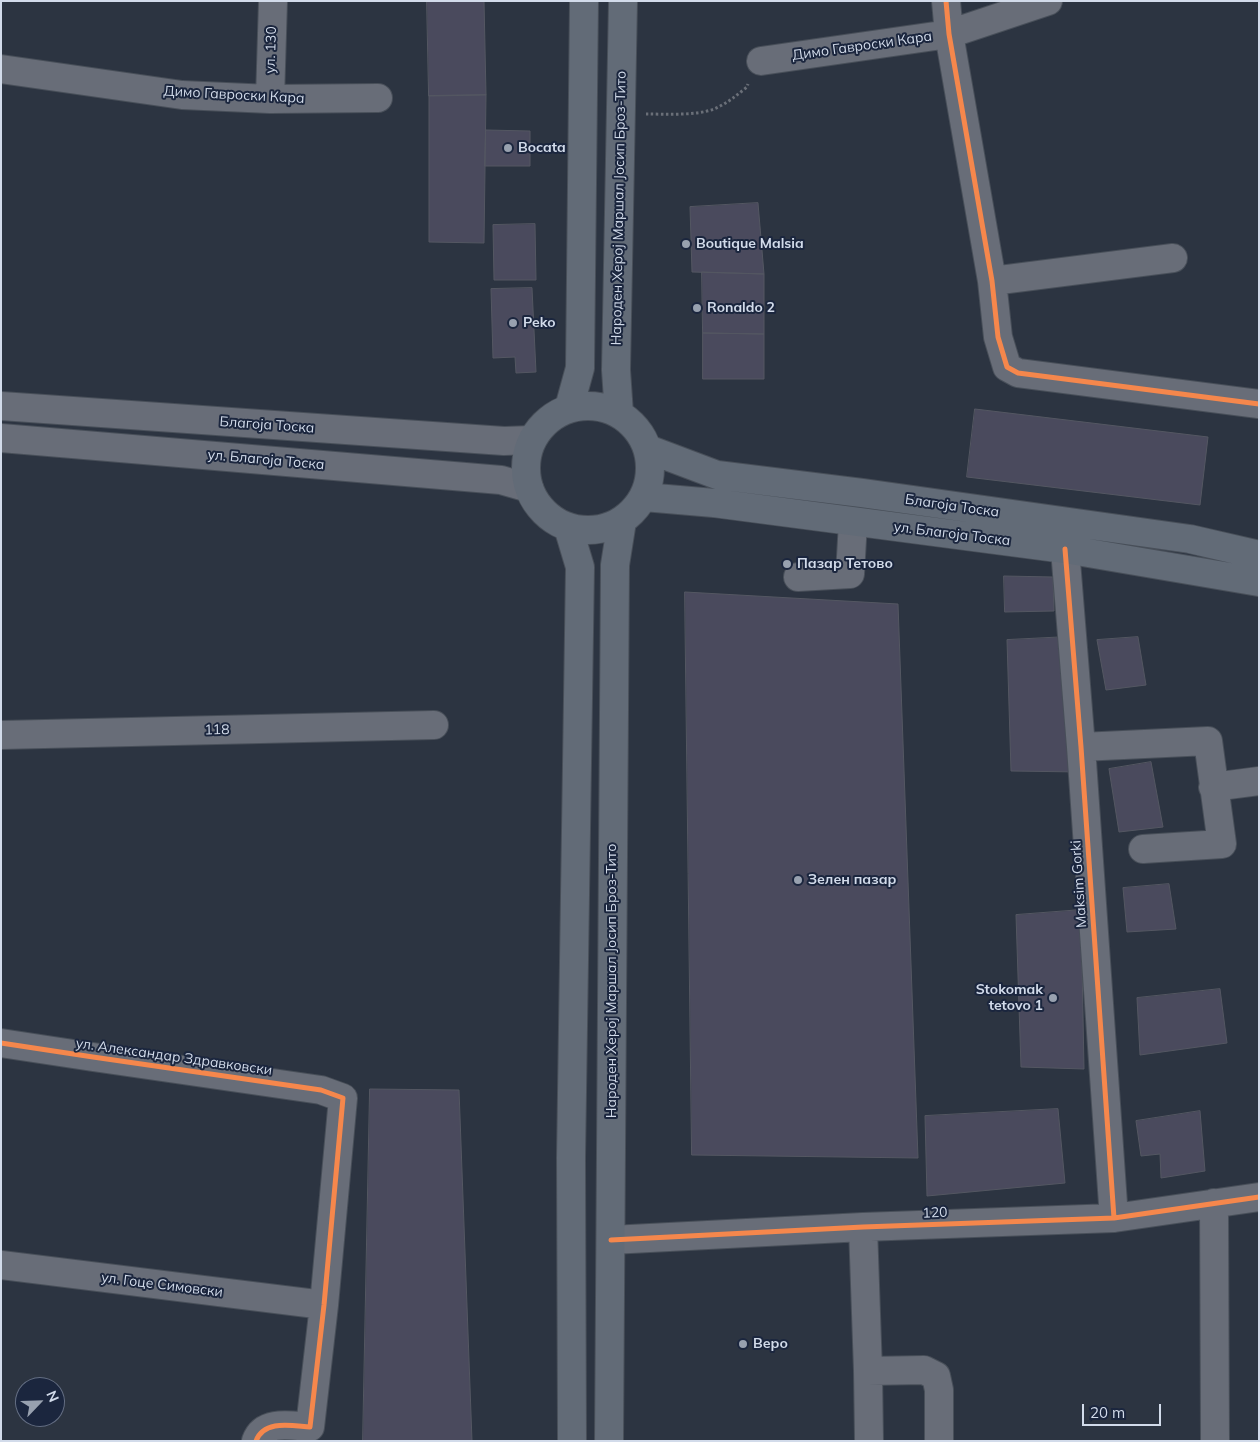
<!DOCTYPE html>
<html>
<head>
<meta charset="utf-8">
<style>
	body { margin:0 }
	#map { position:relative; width:1260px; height:1442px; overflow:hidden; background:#2c3441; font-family:Mulish,sans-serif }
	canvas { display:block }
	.frame { position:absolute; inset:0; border:2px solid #d2dbea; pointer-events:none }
	.north { position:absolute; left:15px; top:1377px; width:50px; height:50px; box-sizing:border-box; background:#1b263e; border:1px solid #646e83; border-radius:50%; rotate:66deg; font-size:14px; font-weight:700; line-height:20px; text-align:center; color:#d2dbea }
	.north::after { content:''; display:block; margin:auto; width:18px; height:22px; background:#98a1af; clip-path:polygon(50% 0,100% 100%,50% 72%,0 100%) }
	.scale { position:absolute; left:1082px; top:1404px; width:79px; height:22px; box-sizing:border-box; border:2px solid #d2dbea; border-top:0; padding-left:6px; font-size:15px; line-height:18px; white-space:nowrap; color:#d2dbea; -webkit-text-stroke:4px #1b263e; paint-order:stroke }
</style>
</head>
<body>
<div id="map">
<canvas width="1260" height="1442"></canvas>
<div class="frame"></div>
<div class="north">N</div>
<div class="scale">20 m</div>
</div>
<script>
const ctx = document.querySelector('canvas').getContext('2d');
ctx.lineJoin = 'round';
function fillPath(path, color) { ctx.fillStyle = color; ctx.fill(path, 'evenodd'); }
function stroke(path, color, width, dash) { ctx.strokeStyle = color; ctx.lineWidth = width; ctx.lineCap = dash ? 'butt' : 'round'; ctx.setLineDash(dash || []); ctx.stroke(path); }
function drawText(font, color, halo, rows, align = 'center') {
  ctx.font = font + ' Mulish,sans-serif'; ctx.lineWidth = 4; ctx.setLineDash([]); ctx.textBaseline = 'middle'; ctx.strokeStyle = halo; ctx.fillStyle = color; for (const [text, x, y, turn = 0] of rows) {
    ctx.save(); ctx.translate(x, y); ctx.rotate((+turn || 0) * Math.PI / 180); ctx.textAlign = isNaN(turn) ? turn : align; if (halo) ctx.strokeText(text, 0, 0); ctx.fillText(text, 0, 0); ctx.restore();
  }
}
const building = new Path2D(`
	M427 1H484L486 95 429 96Z
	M486 95 484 243 429 242V96Z
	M486 130 530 131V166H485Z
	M758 203 764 274 692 272 690 207Z
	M535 224 536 280H494L493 225Z
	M702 272 764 274V334L703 333Z
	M532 288 536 372 516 373 515 357 493 358 491 289Z
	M703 333 764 334V379H703Z
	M975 409 1208 437 1200 505 967 477Z
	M1004 576 1053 577 1054 611 1005 612Z
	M685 592 898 604 918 1158 692 1155Z
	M1067 637 1079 772 1011 771 1007 640Z
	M1138 637 1146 685 1106 690 1097 640Z
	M1151 762 1163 827 1119 832 1109 769Z
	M1169 884 1176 929 1127 932 1123 888Z
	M1081 910 1084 1069 1021 1067 1016 915Z
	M1220 989 1227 1043 1140 1055 1137 998Z
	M370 1089 459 1090 472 1441H363Z
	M1058 1109 1065 1183 927 1196 925 1116Z
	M1200 1111 1205 1171 1161 1178 1160 1154 1141 1156 1136 1121Z`);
fillPath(building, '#4a4a5d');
stroke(building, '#545762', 1);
const minor = new Path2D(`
	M946 1 949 34 992 281 998 337 1007 367 1018 373 1259 404
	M761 61 949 34 1048 1
	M1 69 182 95 270 99 378 98
	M270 99 273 1
	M992 281 1173 258
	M1 406 504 441 532 440
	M1 438 501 480 529 488
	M1065 549 1081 747 1114 1218
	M798 577 850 574 853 522
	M1 735 434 725
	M1081 747 1208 741 1222 844 1143 849
	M1213 787 1259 781
	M1 1043 93 1057 321 1090 343 1098 324 1305 310 1427C293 1426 264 1419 256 1441
	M1214 1203 1215 1441
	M863 1227 868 1371 869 1441
	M611 1240 863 1227 1114 1218 1259 1197
	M1 1265 324 1305
	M868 1371 924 1370 936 1376 939 1390V1441`);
const major = new Path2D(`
	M526 468a62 62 0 1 1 124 0a62 62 0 1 1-124 0Z
	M569 408 580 368 584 1
	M619 414 616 370 623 1
	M648 449 717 475 862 493 1190 539 1259 555
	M644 497 714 503 1065 549 1259 582
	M568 527 580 567 571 1158 572 1441
	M609 1441 615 565 622 521`);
stroke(minor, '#484f59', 30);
stroke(major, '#484f59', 30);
stroke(new Path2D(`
	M646 114C666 114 695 116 714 109 726 104 736 96 747 87L748 84`), '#6a6f78', 3, [2.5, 2.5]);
stroke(minor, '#686d78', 28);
stroke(major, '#626b77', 28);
stroke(new Path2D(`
	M946 1 949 34 992 281 998 337 1007 367 1018 373 1259 404
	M1065 549 1081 747 1114 1218
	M1 1043 93 1057 321 1090 343 1098 324 1305 310 1427C293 1426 264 1419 256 1441
	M611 1240 863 1227 1114 1218 1259 1197`), '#f5874c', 5);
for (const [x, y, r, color] of [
	[508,148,5,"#98a1af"],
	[686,244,5,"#98a1af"],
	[697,308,5,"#98a1af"],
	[513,323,5,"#98a1af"],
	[787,564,5,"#98a1af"],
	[798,880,5,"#98a1af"],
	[1053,998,5,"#98a1af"],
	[743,1344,5,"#98a1af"]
]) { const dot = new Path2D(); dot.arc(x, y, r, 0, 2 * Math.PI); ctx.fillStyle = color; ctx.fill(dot); stroke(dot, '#1b263e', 2); }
drawText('14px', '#d2dbea', '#1b263e', [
	["Димо Гавроски Кара",862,46,-8],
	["ул. 130",271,50,-88],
	["Димо Гавроски Кара",234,95,3],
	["Народен Херој Маршал Јосип Броз-Тито",619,208,-89],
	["Благоја Тоска",267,425,4],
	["ул. Благоја Тоска",266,460,5],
	["Благоја Тоска",952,506,8],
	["ул. Благоја Тоска",952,534,7],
	["118",217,730,-1],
	["Maksim Gorki",1079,884,-94],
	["Народен Херој Маршал Јосип Броз-Тито",612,981,-90],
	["ул. Александар Здравковски",174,1057,8],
	["120",935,1213,-2],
	["ул. Гоце Симовски",162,1285,7]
]);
drawText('bold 14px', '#d2dbea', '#1b263e', [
	["Bocata",518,148],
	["Boutique Malsia",696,244],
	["Ronaldo 2",707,308],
	["Peko",523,323],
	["Пазар Тетово",797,564],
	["Зелен пазар",808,880],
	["Stokomak",1043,990,"right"],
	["tetovo 1",1043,1006,"right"],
	["Веро",753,1344]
], 'left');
</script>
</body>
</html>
